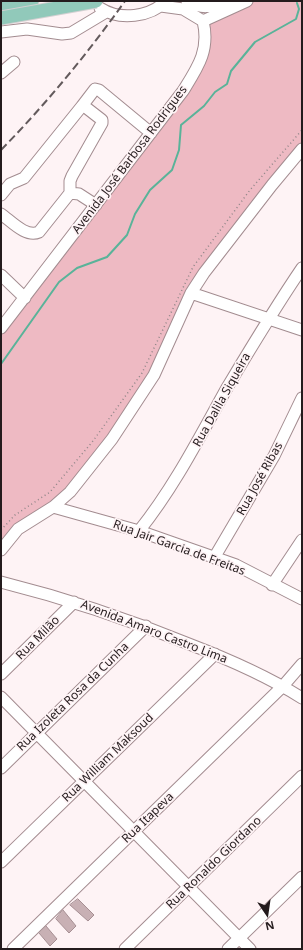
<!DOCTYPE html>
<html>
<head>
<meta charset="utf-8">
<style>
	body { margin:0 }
	#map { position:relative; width:303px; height:950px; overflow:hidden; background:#fef3f5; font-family:"Noto Sans",sans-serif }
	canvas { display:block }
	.frame { position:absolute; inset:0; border:2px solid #241b1d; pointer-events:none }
	.north { position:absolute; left:247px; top:894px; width:40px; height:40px; -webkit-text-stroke:3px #fef3f5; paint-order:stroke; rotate:167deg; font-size:11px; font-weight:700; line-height:16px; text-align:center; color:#241b1d }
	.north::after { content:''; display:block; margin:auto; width:14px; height:18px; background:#241b1d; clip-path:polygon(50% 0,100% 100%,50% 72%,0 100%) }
</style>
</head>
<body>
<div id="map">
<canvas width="303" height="950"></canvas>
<div class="frame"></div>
<div class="north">N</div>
</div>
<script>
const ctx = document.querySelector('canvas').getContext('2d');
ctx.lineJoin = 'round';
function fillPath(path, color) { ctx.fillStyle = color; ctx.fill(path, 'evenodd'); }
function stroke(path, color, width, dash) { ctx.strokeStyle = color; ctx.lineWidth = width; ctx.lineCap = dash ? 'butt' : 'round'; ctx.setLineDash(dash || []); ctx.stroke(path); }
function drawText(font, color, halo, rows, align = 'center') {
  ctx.font = font + ' "Noto Sans",sans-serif'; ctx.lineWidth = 3.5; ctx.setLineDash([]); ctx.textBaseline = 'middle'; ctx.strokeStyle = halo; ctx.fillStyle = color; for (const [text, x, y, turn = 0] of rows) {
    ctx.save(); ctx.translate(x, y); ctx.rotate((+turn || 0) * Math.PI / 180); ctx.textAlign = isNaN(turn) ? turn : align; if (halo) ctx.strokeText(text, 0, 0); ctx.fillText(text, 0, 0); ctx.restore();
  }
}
fillPath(new Path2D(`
	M253 1H302V147L206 269 169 342 86 471 1 550V326L185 87 211 22 246 3Z`), '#eebac3');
stroke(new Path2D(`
	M1 364 59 282 77 268 107 257 127 235 135 214 150 190 172 170 179 150 181 125 204 106 215 92 227 84 231 71 255 42 296 19 299 9 297 3`), '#59b399', 2);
const building = new Path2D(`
	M78 899 94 915 88 921 70 905Z
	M63 910 76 926 69 933 56 919Z
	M46 926 57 939 50 946 39 933Z`);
fillPath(building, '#c8b0b4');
stroke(building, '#a68f93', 1);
const minor = new Path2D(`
	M187 1C201 9 211 8 226 1
	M161 6 183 9 203 21
	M100 8C120 21 150 17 166 1
	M203 21 247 1
	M1 32 27 29 62 34 71 33 106 12
	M1 73 14 62
	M82 106 95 89 99 90 151 133
	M1 195 10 184 24 178 82 106H84L102 120V123L72 176 70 181V193
	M1 214C11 221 26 238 39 232L70 193 79 194 96 205
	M1 275 25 298
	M191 293 302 330
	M1 328 183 91C198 67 210 50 203 21
	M53 507 139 531 236 565 302 599
	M139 531C175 486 200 436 228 386 252 346 276 306 302 268
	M1 550 18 529 53 507 70 492 112 439 154 375 191 293 204 273 272 185 302 149
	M214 558 274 456 302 398
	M1 582C65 598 128 619 189 644 228 659 267 676 302 698
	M272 585 302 540
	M1 674 74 602
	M1 697 250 949
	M1 768 146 626
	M1 862 215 654
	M13 949 283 686 302 664
	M125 949 302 776
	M228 949 302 877`);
const major = new Path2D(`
	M1 6 32 1`);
stroke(minor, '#a38c90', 13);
stroke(major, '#d3d1d2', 15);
stroke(new Path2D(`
	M1 530 15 515 50 492 93 441 142 373 193 267 250 190 302 130`), '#908688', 1.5, [1, 3]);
stroke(minor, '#fff', 11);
stroke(major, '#91c9ba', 13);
stroke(new Path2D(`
	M1 150C46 104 88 53 125 1`), '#635a5c', 2, [8, 4]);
const majorBridge = new Path2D(`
	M1 18 96 1`);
stroke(majorBridge, '#d3d1d2', 15, []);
stroke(majorBridge, '#91c9ba', 13);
drawText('12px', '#241b1d', '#fef3f5', [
	["Avenida José Barbosa Rodrigues",130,160,-53],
	["Rua Dalila Siqueira",222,400,-61],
	["Rua José Ribas",260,479,-61],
	["Rua Jair Garcia de Freitas",179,548,20],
	["Avenida Amaro Castro Lima",154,632,21],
	["Rua Milão",38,638,-45],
	["Rua Izoleta Rosa da Cunha",73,697,-44],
	["Rua William Maksoud",108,758,-44],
	["Rua Itapeva",148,818,-44],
	["Rua Ronaldo Giordano",214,863,-44]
]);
</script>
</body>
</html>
